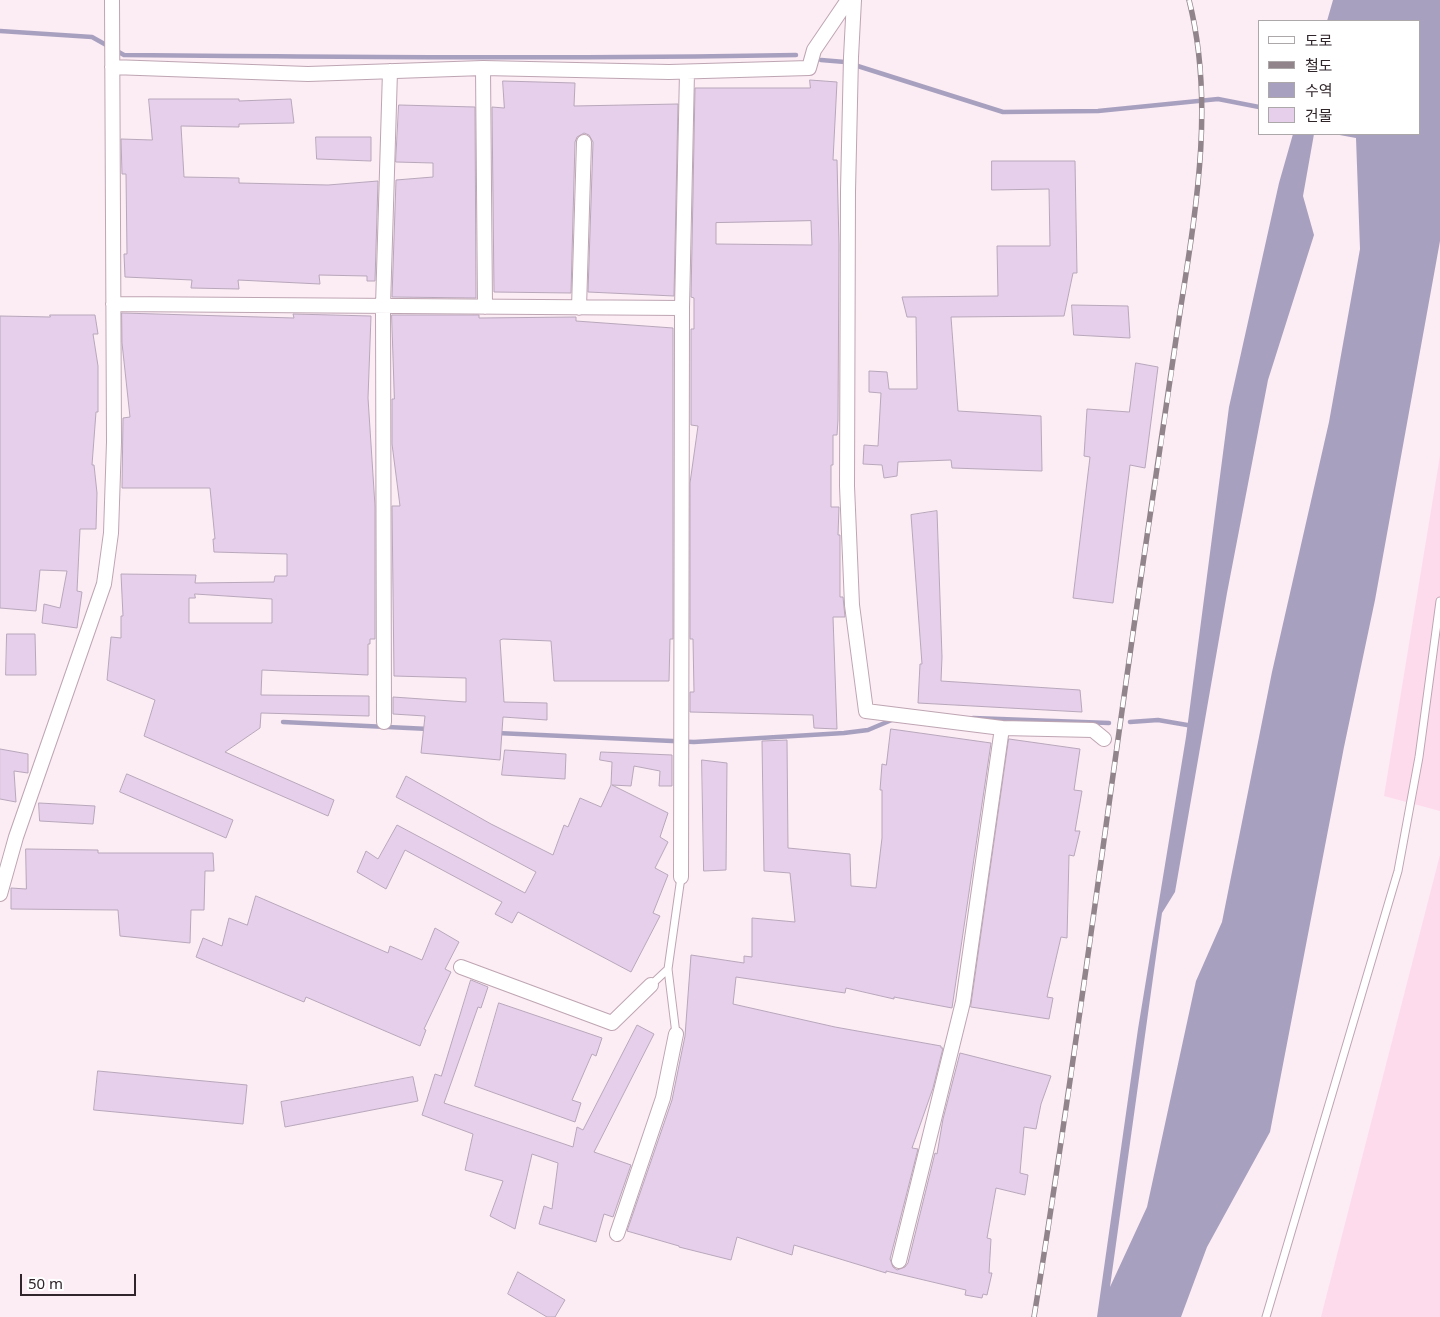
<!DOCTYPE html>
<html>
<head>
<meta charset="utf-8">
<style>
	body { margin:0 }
	#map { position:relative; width:1440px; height:1317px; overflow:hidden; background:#fcecf4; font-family:"Noto Sans","Noto Sans KR",sans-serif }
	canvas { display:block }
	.legend { position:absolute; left:1258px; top:20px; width:162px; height:115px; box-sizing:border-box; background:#fff; border:1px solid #aca8aa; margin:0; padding:6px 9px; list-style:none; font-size:15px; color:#2f252a }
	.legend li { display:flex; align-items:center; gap:10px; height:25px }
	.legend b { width:25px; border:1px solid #aca8aa }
	.scale { position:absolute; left:20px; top:1274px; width:116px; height:22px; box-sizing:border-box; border:2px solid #2f252a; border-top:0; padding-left:6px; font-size:15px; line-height:18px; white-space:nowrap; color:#2f252a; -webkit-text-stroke:4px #fff; paint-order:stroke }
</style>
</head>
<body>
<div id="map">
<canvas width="1440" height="1317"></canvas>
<ul class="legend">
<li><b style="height:6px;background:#fff"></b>도로</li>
<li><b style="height:6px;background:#91858b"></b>철도</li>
<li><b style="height:14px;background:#a8a0bf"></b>수역</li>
<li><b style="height:14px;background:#e6cfea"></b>건물</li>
</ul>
<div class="scale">50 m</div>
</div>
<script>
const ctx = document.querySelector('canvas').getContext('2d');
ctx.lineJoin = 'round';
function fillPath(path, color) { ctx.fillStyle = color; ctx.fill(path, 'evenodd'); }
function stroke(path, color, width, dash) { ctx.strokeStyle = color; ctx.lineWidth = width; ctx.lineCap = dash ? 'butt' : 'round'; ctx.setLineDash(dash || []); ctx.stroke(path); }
fillPath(new Path2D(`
	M1440 456V811L1384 796Z
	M1440 855V1317H1321Z`), '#fddbec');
fillPath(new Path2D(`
	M1333 0H1440V241L1375 600 1344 747 1270 1132 1207 1247 1181 1317H1097L1138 1029 1186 737 1229 407 1279 183 1293 134H1314L1303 196 1314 235 1268 380 1227 593 1175 892 1162 913 1110 1287 1147 1207 1196 981 1222 922 1272 672 1329 422 1360 249 1356 138 1334 134H1419V21H1327Z`), '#a8a0bf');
stroke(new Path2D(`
	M0 31 92 37 124 55C348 57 572 59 796 55
	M821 60 845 62 1003 112 1098 111 1218 99 1259 107
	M973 718 1109 723
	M283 722 429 729
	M1130 722 1158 720 1193 726
	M497 733 694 742 844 733 868 730 894 719`), '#a8a0bf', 4.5);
const building = new Path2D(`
	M810 80 837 82 833 160H837L839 245 838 420 837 435H833V465H831V507H839L838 535H840V597H843L845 617H833L837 729 814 728 813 715 690 712V692H694L693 639H690V483L698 426 691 425V329H694V298L691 297 695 88H810ZM811 221 812 245 716 244V223Z
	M503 81 575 83 574 106 678 104 674 296 588 292 593 142 589 135 584 133 577 137 575 142 571 293 494 292 492 107 504 108Z
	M149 99H239V101L291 99 294 123 239 124V127L181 126 184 177 239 178V183L328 185 378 181 375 281H367V276L319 275 320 284 238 280 239 289 191 288 192 280 125 277 124 254H127L126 174H122L121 139 152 140Z
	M399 105 475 107 476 298 392 297 396 180 433 177V163L396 162Z
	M316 137H371V161L317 159Z
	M992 161H1075L1077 273H1073L1064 316 951 317 958 411 1041 416 1042 471 952 468 951 460 898 462 897 476 884 478 882 465 863 464 864 445 878 446 881 393 869 392V371L887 372 889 389H917L916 317H907L902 297 998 296 997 246H1050L1049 189 992 190Z
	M1072 305 1128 306 1130 338 1074 335Z
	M122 313 294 318 293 314 371 316 368 398 375 506V639H370V644H368V675L262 670 261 695 369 696V716L261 713 260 728 225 752 334 800 328 816 144 736 155 700 107 680 111 637 121 638V616H123L121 574 196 575 195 583 274 582 275 576H287V554L214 552 213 539H215L210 488H122L123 418 130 417 122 343ZM195 594 272 599V623H189V598H195Z
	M50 315H95L98 334H93L98 366V412H96L92 465H94L97 493 96 529H80L77 591 82 592 77 628 42 623 44 604 60 608 67 571 40 570 36 611 0 608V316L50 317Z
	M392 315H479V318L576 317V321L673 328V639H670L669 681H554L551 641 503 639 500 640 504 702 547 703V720L503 717 500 760 421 753 425 716 393 714V697L466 702V678L394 676 392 506H400L392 444V399H394Z
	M1136 363 1158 367 1145 468 1130 465 1113 603 1073 598 1090 457 1084 456 1087 409 1129 412Z
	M937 511 942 657 941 681 1080 690 1082 712 918 703 920 664H922L911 515Z
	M7 634H35L36 675H6Z
	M891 729 991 743 952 1008 894 997V999L846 988 845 993 736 977 733 1004 835 1027 941 1046V1048H943L933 1088 912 1148 918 1149 890 1259 893 1267 897 1270 905 1267 908 1263 935 1153 937 1154 943 1119 960 1053 1051 1076 1041 1104 1036 1129 1024 1127 1020 1173 1028 1175 1025 1195 996 1188 987 1238 991 1239 989 1273H992L987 1295 983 1294 982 1298 965 1295 966 1290 886 1271V1273L794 1245 792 1255 737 1237 731 1260 679 1247V1246L627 1231 672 1100 685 1036 691 955 744 963V956L752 957V918L795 922 790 873 764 871 762 741 787 740 788 848 850 854 851 886 876 888 882 838V790H880L882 764 886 765Z
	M1009 739 1080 749 1074 790 1082 791 1075 831H1080L1074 856 1069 855 1067 938 1061 937 1047 997 1053 998 1049 1019 971 1007Z
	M0 749 28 754V773L14 771 16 802 0 799Z
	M505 750 566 754 565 779 502 775Z
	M601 752 672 755V786H659L660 771 634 766 631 786 612 785 668 813 660 837 668 842 655 868 668 875 653 913 660 916 631 972 518 912 512 923 495 914 502 902 405 850 386 889 357 872 366 851 378 859 397 825 525 893 536 872 396 797 406 776 491 824 553 855 564 825 568 827 580 798 601 807 611 785 612 762 600 760Z
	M702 760 727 763 726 870 704 871Z
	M127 774 233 820 226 838 120 792Z
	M39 803 95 806 93 824 40 821Z
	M26 849 98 850V853H213L214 871H205L204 910H191L190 943 120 936 118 910 11 909V888L26 889Z
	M256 896 388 953 390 946 422 960 435 928 459 942 445 969 451 972 424 1029 426 1030 420 1046 306 997 304 1002 196 957 203 938 222 946 229 918 247 925Z
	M471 980 488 987 481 1008 478 1007 444 1103 573 1147 577 1127 583 1130 637 1025 654 1034 594 1152 631 1165 613 1217 604 1214 596 1242 539 1224 544 1206 552 1209 558 1163 532 1154 515 1229 490 1216 503 1181 465 1170 473 1134 422 1115 435 1074 441 1076Z
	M499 1003 602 1038 596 1056 592 1054 572 1100 581 1103 575 1122 475 1086Z
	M98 1071 247 1085 243 1124 94 1110Z
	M413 1077 418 1101 285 1127 281 1102Z
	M518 1272 565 1300 555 1317H547L508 1294Z`);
fillPath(building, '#e6cfea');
stroke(building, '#b8a7bb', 1);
const service = new Path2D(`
	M651 985 668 969
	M676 1034 668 969 681 877
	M1266 1317 1398 871 1419 757 1440 601`);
const minor = new Path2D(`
	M854 0 851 57 848 191 847 486 852 605 866 711 1002 728 1093 730 1104 739
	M112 67 308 74 483 68 669 72 809 68 814 50 848 0
	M483 68 485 307
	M113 304 682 308
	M579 308 584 142
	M384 722 383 306 390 71
	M681 877 682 308 687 72
	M0 894 16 837 104 584 111 533 114 442 112 0
	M461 967 612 1023 651 985
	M617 1234 663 1098 676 1034
	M899 1261 963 1002 1002 728`);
stroke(service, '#bea5b2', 9);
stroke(minor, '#bea5b2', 16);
stroke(service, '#fff', 7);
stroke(minor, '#fff', 14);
const rail = new Path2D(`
	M1034 1317C1076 1060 1108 801 1146 543 1158 466 1169 389 1180 312 1196 210 1215 102 1189 0`);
stroke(rail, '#91858b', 5.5);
stroke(rail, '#fff', 4, [11]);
</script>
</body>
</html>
